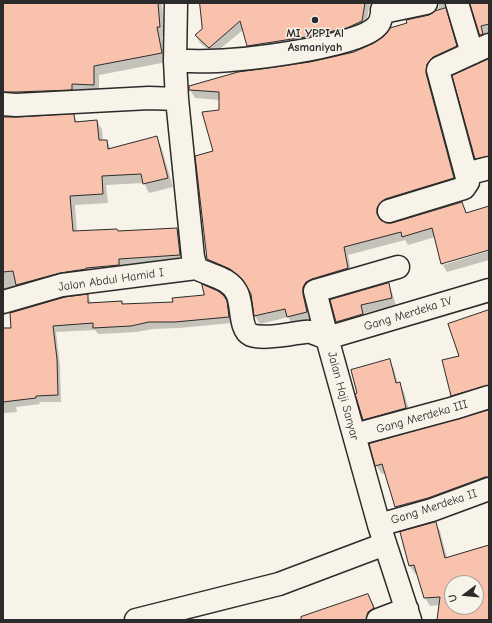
<!DOCTYPE html>
<html>
<head>
<meta charset="utf-8">
<style>
	body { margin:0 }
	#map { position:relative; width:492px; height:623px; overflow:hidden; background:#f7f3e8; font-family:"Comic Neue",sans-serif }
	canvas { display:block }
	.frame { position:absolute; inset:0; border:4px solid #2b2b2b; pointer-events:none }
	.north { position:absolute; left:444px; top:575px; width:40px; height:40px; box-sizing:border-box; background:#f7f3e8; border:1px solid #a5a39c; border-radius:50%; rotate:254deg; font-size:11px; font-weight:700; line-height:16px; text-align:center; color:#2b2b2b }
	.north::after { content:''; display:block; margin:auto; width:14px; height:18px; background:#2b2b2b; clip-path:polygon(50% 0,100% 100%,50% 72%,0 100%) }
</style>
</head>
<body>
<div id="map">
<canvas width="492" height="623"></canvas>
<div class="frame"></div>
<div class="north">U</div>
</div>
<script>
const ctx = document.querySelector('canvas').getContext('2d');
ctx.lineJoin = 'round';
function fillPath(path, color) { ctx.fillStyle = color; ctx.fill(path, 'evenodd'); }
function stroke(path, color, width, dash) { ctx.strokeStyle = color; ctx.lineWidth = width; ctx.lineCap = dash ? 'butt' : 'round'; ctx.setLineDash(dash || []); ctx.stroke(path); }
function drawText(font, color, halo, rows, align = 'center') {
  ctx.font = font + ' "Comic Neue",sans-serif'; ctx.lineWidth = 3; ctx.setLineDash([]); ctx.textBaseline = 'middle'; ctx.strokeStyle = halo; ctx.fillStyle = color; for (const [text, x, y, turn = 0] of rows) {
    ctx.save(); ctx.translate(x, y); ctx.rotate((+turn || 0) * Math.PI / 180); ctx.textAlign = isNaN(turn) ? turn : align; if (halo) ctx.strokeText(text, 0, 0); ctx.fillText(text, 0, 0); ctx.restore();
  }
}
fillPath(new Path2D(`
	M3 3H162L165 36H162L167 62 99 75V94L3 102Z
	M201 3H370L365 29 252 53 248 45 244 29 214 54 200 43 196 36 203 30Z
	M439 3H452L449 8V15L461 54 438 65 458 186 381 217V222L386 224H393L462 203 467 213 489 207V249L443 263V265L489 251V260L447 272 442 264 435 237 408 245 405 240 348 255 352 276 316 287 311 320 292 324 288 317 260 324 255 316 252 293 248 287 235 277 212 267 208 259 215 152 220 100 195 98 190 90V87L310 63 354 52 375 44 435 13 439 7Z
	M471 3H489V33L485 35 487 42 485 43 481 35Z
	M73 115 78 123 97 121 102 130 103 141H107L111 150 156 137 161 146 173 187 149 193 144 183 106 185 108 203 75 205 77 232H118L177 229 182 238 185 264 3 299V118Z
	M388 284 392 292 396 306 364 313 367 322 341 330 337 322 331 300Z
	M87 295 91 303 122 302 124 305 174 303 223 296 230 309 232 323 179 328 153 329 136 332 98 334 95 330 56 332 60 366 61 402H39L40 404 16 407 17 412 3 413V329H12Z
	M489 311V394L457 404 452 396 461 357Z
	M389 360 394 369 398 384 399 383 404 392 411 417 369 428 364 419Z
	M489 411V486L401 516 396 507 386 473 382 474 376 465Z
	M435 523 440 531 447 558 489 546V620H438L440 605 430 606 425 598 418 573 415 574 410 566ZM452 583H476V607H452Z
	M368 595 373 603 378 617 373 620H337Z`), '#0003');
const building = new Path2D(`
	M3 3H158L160 27H157L162 53 94 66V85L72 84V90L16 92H3Z
	M200 3H365L362 21 347 28 305 37 247 46 240 21 209 48 195 35 202 29Z
	M470 3H489V24L481 26 483 34 480 35Z
	M446 8 457 46 433 57 427 64 426 73 454 178 385 199 380 203 377 208V214L381 220 386 223H392L462 202 466 213 489 206V250L441 264 432 228 402 237 401 232 344 247 348 268 312 279 306 282 303 287V294L307 312 287 317 285 309 254 316 251 294 242 279 230 269 207 259 195 156 213 151 202 112 219 110V92L189 90V86L238 72 310 62 354 52 374 43 384 36 390 28 407 23 406 20 429 15 435 11Z
	M489 59V156L475 159 452 76Z
	M74 114 75 122 97 120 99 140H107L108 149 157 136 168 178 143 184 141 174 102 176 103 194 70 196 73 231 117 229 118 231 177 228 180 255 119 259V265L86 268V269L60 273 16 285 13 271 3 272V117H17Z
	M389 283 392 298 361 305 363 314 336 322 330 300Z
	M202 284 218 291 224 296 227 301 229 317 175 322H149L131 326 93 328V323L53 326 57 359 58 395 36 396V398L3 402V328H11L10 313 65 297 88 294V303L122 301V304L173 302 172 298 204 295Z
	M489 310V385L451 396 442 360 459 356 448 324Z
	M390 359 396 383 400 382 406 408 363 420 355 394 357 393 351 370Z
	M489 410V477H485L428 498 395 507 382 464 375 466 369 444Z
	M436 522 445 558 489 545V620H437L440 597 424 598 414 565 409 566 400 532ZM452 583H476V607H452Z
	M368 594 374 608 368 612 366 620H301V617Z`);
fillPath(building, '#f9c2ad');
stroke(building, '#2b2b2b', 1);
const minor = new Path2D(`
	M176 3 175 61 177 99 193 257 196 268
	M457 3 472 53
	M382 10 388 11 426 3
	M489 45 439 68 438 70 466 174 489 168
	M175 61C193 61 212 62 230 60 258 58 360 46 377 26 382 21 382 10 384 3
	M3 104 16 105 149 98 177 99
	M389 211 464 188 468 182 466 174
	M398 267 315 291 327 338 489 290
	M196 268C210 276 229 277 237 293 243 305 239 329 251 335 262 339 286 335 297 333 301 333 306 331 310 332 315 333 321 336 327 338L379 525 410 620
	M3 302 62 285 196 268
	M354 435 454 408 489 397
	M379 525 432 510 489 489
	M136 620 279 584 385 544
	M378 620 407 609`);
stroke(minor, '#2b2b2b', 25);
stroke(minor, '#f7f3e8', 22);
for (const [x, y, r, color] of [
	[315,20,4,"#2b2b2b"]
]) { const dot = new Path2D(); dot.arc(x, y, r, 0, 2 * Math.PI); ctx.fillStyle = color; ctx.fill(dot); stroke(dot, '#f7f3e8', 1.5); }
drawText('bold 12px', '#2b2b2b', '#f7f3e8', [
	["MI YPPI Al",315,34],
	["Asmaniyah",315,48]
]);
drawText('12px', '#2b2b2b', '#f7f3e8', [
	["Jalan Abdul Hamid I",111,280,-8],
	["Gang Merdeka IV",408,314,-17],
	["Jalan Haji Sanyar",343,396,75],
	["Gang Merdeka III",422,417,-16],
	["Gang Merdeka II",434,507,-18]
]);
</script>
</body>
</html>
